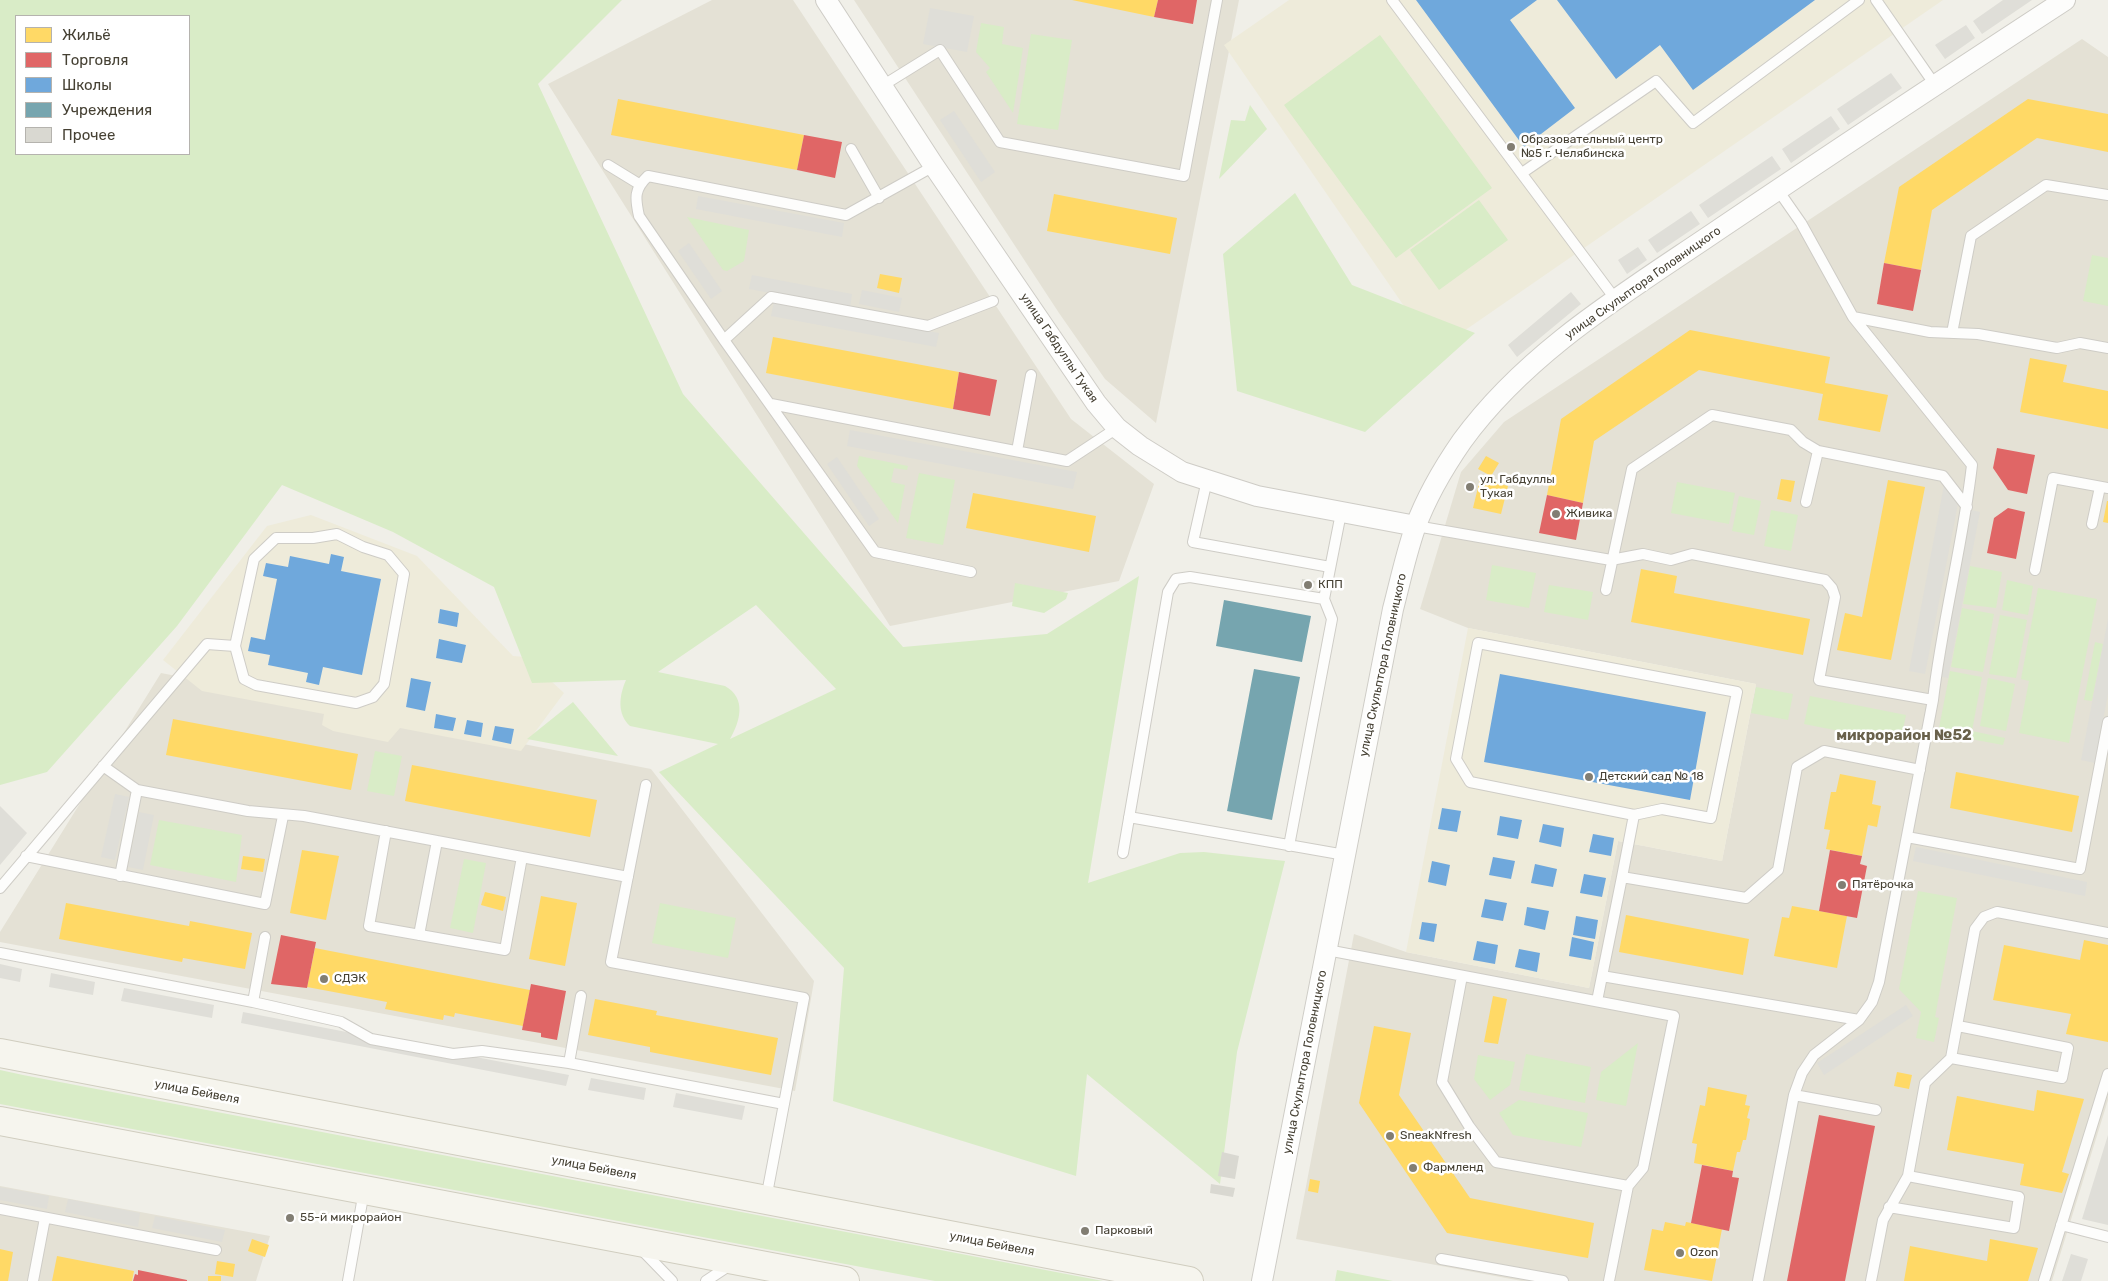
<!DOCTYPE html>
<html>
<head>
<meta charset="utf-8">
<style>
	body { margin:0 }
	#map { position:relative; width:2108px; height:1281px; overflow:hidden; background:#f0efe8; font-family:Rubik,sans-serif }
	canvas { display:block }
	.legend { position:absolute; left:15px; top:15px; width:175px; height:140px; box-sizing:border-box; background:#fff; border:1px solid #b5b3ae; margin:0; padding:6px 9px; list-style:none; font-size:15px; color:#464134 }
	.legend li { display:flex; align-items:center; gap:10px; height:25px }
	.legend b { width:25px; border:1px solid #b5b3ae }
</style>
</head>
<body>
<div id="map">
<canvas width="2108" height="1281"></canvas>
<ul class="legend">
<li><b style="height:14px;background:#ffd966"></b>Жильё</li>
<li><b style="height:14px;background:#e06666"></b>Торговля</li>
<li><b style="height:14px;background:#6fa8dc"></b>Школы</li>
<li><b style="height:14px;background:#76a5af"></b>Учреждения</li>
<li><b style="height:14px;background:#d9d8d1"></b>Прочее</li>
</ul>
</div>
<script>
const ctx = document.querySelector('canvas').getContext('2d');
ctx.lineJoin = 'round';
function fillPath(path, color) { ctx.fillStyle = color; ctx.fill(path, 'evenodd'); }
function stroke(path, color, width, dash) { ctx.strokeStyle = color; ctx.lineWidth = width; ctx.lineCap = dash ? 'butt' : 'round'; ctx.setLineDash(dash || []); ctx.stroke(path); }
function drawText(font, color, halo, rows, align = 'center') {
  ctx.font = font + ' Rubik,sans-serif'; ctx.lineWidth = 5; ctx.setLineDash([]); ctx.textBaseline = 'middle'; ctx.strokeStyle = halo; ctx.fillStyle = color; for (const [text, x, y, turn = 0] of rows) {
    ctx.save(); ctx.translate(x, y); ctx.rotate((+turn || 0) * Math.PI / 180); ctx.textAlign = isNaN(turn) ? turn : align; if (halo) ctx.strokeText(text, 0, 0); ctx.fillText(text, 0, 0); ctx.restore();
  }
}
fillPath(new Path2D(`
	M712 0H793L1071 419 1154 484 1119 581 890 626 548 84Z
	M854 0H1239L1156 423 1105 379 1059 313Z
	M2082 39 2108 57V1100L2052 1281H1522L1296 1239 1354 934 1406 952 1589 988 1618 841 1722 861 1756 684 1468 628 1420 609 1461 472 1504 422Z
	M161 673 651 769 814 981 795 1091 0 942V932Z
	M0 1186 270 1236 256 1281H0Z`), '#e4e1d5');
fillPath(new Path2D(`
	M1289 0H1943L1435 351 1224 45Z
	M311 515 417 556 513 656 525 657 564 693 521 751 400 728 388 742 333 731 322 725 324 714 202 691 163 660 267 526Z
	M1468 628 1756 684 1722 861 1618 841 1589 988 1406 952Z`), '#eeebda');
fillPath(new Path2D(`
	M0 0H622L538 84 683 394 903 647 1047 634 1139 576 1088 883 1180 853 1204 852 1285 861 1237 1052 1220 1184 1087 1074 1076 1176 833 1101 844 968 659 772 718 744 630 726C617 714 619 696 626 680L532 683 494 587 393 532 282 485 177 626 47 772 0 785ZM16 16H189V154H16ZM756 605 836 689 730 739C740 722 747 698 725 686L658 672Z
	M981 23 1004 27 1002 44 1023 48 1013 113 986 72 990 68 976 52Z
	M1031 34 1072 40 1058 130 1017 124Z
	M1380 35 1492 188 1396 258 1284 105Z
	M1250 105 1267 129 1219 179 1231 120 1245 121Z
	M1295 193 1352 285 1475 333 1365 432 1237 391 1223 254Z
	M1479 200 1508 240 1439 290 1410 250Z
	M687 217 749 230 744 261 727 271 723 270Z
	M2092 255 2108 258V306L2083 301Z
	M859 456 908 466 907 470 894 468 891 482 905 485 898 523 857 466Z
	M919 473 955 480 943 545 906 538Z
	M1677 482 1735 493 1729 524 1671 513Z
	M1739 496 1761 501 1754 535 1732 531Z
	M1771 510 1798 515 1791 551 1764 546Z
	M1492 565 1536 573 1529 608 1486 600Z
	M1970 566 2002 572 1996 608 1963 604Z
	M2007 580 2033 586 2028 615 2002 610Z
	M1015 583 1068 593 1066 599 1044 613 1012 606Z
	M1549 585 1593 592 1588 620 1544 612Z
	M2038 588 2097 599 2069 743 2019 733 2029 681 2021 679Z
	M1962 608 1994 614 1983 672 1951 667Z
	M2000 615 2027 620 2016 678 1989 674Z
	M2095 642 2103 644 2092 701 2084 700Z
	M1950 671 1982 677 1972 731 2005 738 2003 745 1938 733Z
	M1988 678 2015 684 2006 731 1980 726Z
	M1756 687 1793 694 1788 720 1751 713Z
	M1810 696 1906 715 1900 743 1804 724Z
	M573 702 618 756 527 739Z
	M375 751 402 756 394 796 367 791Z
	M159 820 242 835 236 882 150 865Z
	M464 859 486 863 473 933 450 928Z
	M1918 891 1957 898 1935 1017 1939 1018 1934 1042 1916 1038 1921 1012 1899 989Z
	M660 903 736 918 728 958 652 943Z
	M1638 1043 1626 1106 1596 1100 1601 1072Z
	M1526 1054 1591 1067 1585 1103 1519 1090Z
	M1478 1055 1515 1062 1510 1085 1490 1100 1474 1079Z
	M0 1070 23 1075 1103 1281H935L0 1104Z
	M1519 1100 1588 1113 1581 1147 1513 1135 1499 1113Z
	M1337 1270 1393 1281H1335Z`), '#d9ecc7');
fillPath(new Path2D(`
	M2003 0H2032L1982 34 1973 21Z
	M930 8 974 16 967 52 923 44Z
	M1966 25 1975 38 1945 59 1935 45Z
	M1891 73 1902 88 1848 125 1837 109Z
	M954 111 995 172 981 182 940 120Z
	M1831 116 1840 129 1791 163 1782 149Z
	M1772 156 1781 169 1708 218 1699 205Z
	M698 196 844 223 842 237 696 209Z
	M1691 211 1700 224 1657 253 1648 240Z
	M689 243 722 291 711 299 678 251Z
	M1638 247 1647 260 1627 274 1618 260Z
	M752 275 852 294 850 308 749 289Z
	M862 290 902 298 899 312 859 304Z
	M1571 292 1581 304 1517 357 1508 345Z
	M774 302 939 333 936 347 771 316Z
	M850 430 1077 472 1073 489 847 446Z
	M837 457 879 519 869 526 827 464Z
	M1944 485 1961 488 1925 674 1909 671Z
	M1968 509 1980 512 1948 678 1936 676Z
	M2108 619V694L2095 763 2081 760Z
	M115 794 129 797 115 860 101 857Z
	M0 806 27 833 0 865Z
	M139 812 154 815 143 870 128 867Z
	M1916 847 2087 882 2085 896 1913 861Z
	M0 964 22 969 20 982 0 978Z
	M51 973 95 982 93 995 49 987Z
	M124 988 214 1005 212 1018 121 1001Z
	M1906 1005 1913 1016 1824 1075 1817 1063Z
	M243 1012 569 1075 566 1086 241 1023Z
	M591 1078 646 1088 644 1100 588 1090Z
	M676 1093 745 1106 742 1120 673 1107Z
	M2108 1135V1225L2082 1219Z
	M0 1187 49 1196 47 1209 0 1200Z
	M68 1199 140 1213 138 1227 65 1212Z
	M155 1216 225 1230 222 1242 152 1228Z
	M2071 1254 2088 1259 2081 1281H2062Z`), '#dfded8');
fillPath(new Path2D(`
	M1072 0H1158L1154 17Z
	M618 99 804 135 797 170 611 135Z
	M2028 99 2108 114V152L2037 138 1932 210 1921 270 1884 263 1899 187Z
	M1054 194 1177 218 1170 254 1047 231Z
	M880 274 902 278 899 293 877 288Z
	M1690 330 1830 357 1825 383 1888 395 1880 432 1818 420 1823 394 1699 370 1594 441 1583 503 1547 495 1561 419Z
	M773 337 959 372 953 409 766 373Z
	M2030 358 2067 365 2063 382 2108 391V429L2020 412Z
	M1486 456 1499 463 1491 476 1478 469Z
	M1480 479 1508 486 1501 514 1473 508Z
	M1781 479 1795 481 1791 502 1777 499Z
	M1888 480 1925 487 1891 660 1837 650 1845 613 1862 617Z
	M973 493 1096 516 1089 552 966 528Z
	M2107 501H2108V523L2103 522Z
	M1641 569 1677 576 1674 593 1810 619 1803 655 1631 622Z
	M173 719 358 754 351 790 166 755Z
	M412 765 597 800 590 837 405 801Z
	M1956 772 2079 796 2072 832 1950 808Z
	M1840 774 1876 781 1872 804 1881 806 1877 827 1868 825 1862 856 1826 849 1830 830 1824 829 1831 792H1836Z
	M302 850 339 856 326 920 290 913Z
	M243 856 265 859 263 872 241 869Z
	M485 892 506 897 503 911 481 905Z
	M541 896 577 903 565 966 529 959Z
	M66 903 189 926 190 921 252 933 245 969 183 958 182 962 59 939Z
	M1792 906 1847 916 1837 968 1774 956 1782 917 1789 918Z
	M1626 915 1749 939 1743 975 1619 952Z
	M2084 940 2108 945V1042L2066 1034 2071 1014 1993 1000 2004 945 2080 960Z
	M315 948 530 990 523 1026 455 1013 454 1017 444 1015 443 1020 385 1009 387 1002 307 987Z
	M1493 996 1507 999 1498 1044 1484 1042Z
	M595 999 657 1011 656 1015 778 1038 771 1075 650 1052V1047L588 1035Z
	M1374 1026 1411 1033 1399 1095 1470 1198 1594 1223 1588 1258 1447 1233 1359 1103Z
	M1897 1072 1912 1075 1909 1089 1894 1086Z
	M1708 1087 1747 1095 1745 1105 1750 1106 1747 1118 1750 1119 1746 1140H1743L1740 1152H1737L1733 1171 1694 1163 1697 1144 1692 1143 1700 1105 1705 1106Z
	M2037 1090 2084 1099 2062 1172 2069 1174 2062 1193 2020 1185 2024 1164 1947 1150 1957 1096 2034 1111Z
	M1310 1179 1320 1181 1318 1193 1308 1191Z
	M1665 1222 1685 1226 1686 1222 1722 1229 1712 1281 1644 1270 1652 1229 1663 1231Z
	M252 1239 269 1245 265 1257 248 1251Z
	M1990 1239 2038 1248 2028 1281H1904L1910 1246 1987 1261Z
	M0 1249 13 1252 8 1281H0Z
	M57 1256 134 1271 132 1281H52Z
	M217 1261 235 1264 233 1277 215 1274Z
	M208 1276H221V1281H208Z`), '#ffd966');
fillPath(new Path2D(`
	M1158 0H1197L1193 24 1154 17Z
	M804 135 842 142 835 178 797 170Z
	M1884 263 1921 270 1913 311 1877 304Z
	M959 372 997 380 990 416 953 409Z
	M1997 448 2035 455 2027 494 2008 490 1993 468Z
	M1547 495 1583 503 1576 540 1539 533Z
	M2008 508 2025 512 2016 559 1987 553 1994 518Z
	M1830 850 1862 856 1860 864 1867 866 1857 918 1819 911Z
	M281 935 316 942 307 988 271 984Z
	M531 984 566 991 557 1040 541 1037V1033L522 1030Z
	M1819 1115 1875 1126 1845 1281H1787Z
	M1702 1165 1733 1171 1732 1177 1739 1178 1729 1231 1691 1223Z
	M138 1270 187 1280V1281H133L135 1274 138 1275Z`), '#e06666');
fillPath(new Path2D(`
	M1416 0H1537L1510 20 1575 108 1524 147Z
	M1557 0H1815L1693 90 1660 45 1616 79Z
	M331 554 344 557 341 571 381 579 362 675 323 667 319 685 306 682 308 673 268 665 270 655 248 651 251 637 265 640 277 579 263 576 266 563 288 567 290 556 329 564Z
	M440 609 459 613 457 627 438 623Z
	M439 639 466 645 462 663 436 658Z
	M1500 674 1706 712 1690 800 1484 762Z
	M411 678 431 682 425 711 406 707Z
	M436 714 456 718 453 731 434 728Z
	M467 720 483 723 481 737 464 734Z
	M495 726 514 729 511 744 492 740Z
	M1442 808 1461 811 1457 832 1438 829Z
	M1500 816 1522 820 1518 839 1497 835Z
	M1543 824 1564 828 1561 847 1539 842Z
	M1593 834 1614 838 1611 856 1589 852Z
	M1493 857 1515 861 1511 879 1489 875Z
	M1432 861 1450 865 1446 886 1428 882Z
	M1535 864 1557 869 1553 887 1531 883Z
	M1584 874 1606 878 1602 897 1580 893Z
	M1485 899 1507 903 1503 921 1481 917Z
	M1527 907 1549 911 1545 930 1524 925Z
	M1576 916 1598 920 1595 939 1573 935Z
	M1422 922 1437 924 1434 942 1419 939Z
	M1572 937 1594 942 1591 960 1569 956Z
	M1477 941 1498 945 1495 964 1473 960Z
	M1519 949 1540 953 1537 972 1515 967Z`), '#6fa8dc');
fillPath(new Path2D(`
	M1224 600 1311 616 1302 662 1216 646Z
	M1254 669 1300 677 1272 820 1227 811Z`), '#76a5af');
fillPath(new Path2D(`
	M1302 579 1315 581 1313 590 1301 588Z
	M1222 1152 1239 1156 1235 1179 1218 1176Z
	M1211 1184 1235 1188 1233 1197 1210 1193Z`), '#d9d8d1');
const service = new Path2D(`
	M1392 0 1616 300
	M1876 0 1935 85
	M882 86 940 50 1000 142 1184 176 1217 0
	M851 149 879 198
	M608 165 639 184
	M934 166 846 215 648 176C634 189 635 198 639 216L724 340 875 552 971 572
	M1522 173 1656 81 1693 123 1859 0
	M1853 317 1930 332 1978 334 2057 348 2080 343 2108 348
	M1952 333 1971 236 2046 185 2108 195
	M724 340 771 297 928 326 993 301
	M771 404 1067 461 1117 428
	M1017 451 1031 375
	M1207 480 1193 542 1330 567
	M1806 502 1818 451
	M2092 524 2100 487
	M1416 526 1611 560 1643 554 1671 560 1692 554 1825 580 1832 588 1835 597 1819 680 1933 700
	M337 534 363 547 388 555 404 574 384 684 373 697 356 703 256 685 244 679 235 646 254 559 276 538H313Z
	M2035 570 2053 478 2108 488
	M1606 590 1632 469 1712 415 1791 430 1803 442 1818 451 1943 476 1967 507
	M103 766 137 790 248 811 304 816 628 877
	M646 785 611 962 804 998 766 1199
	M1129 817 1345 855
	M386 831 369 926 505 950 522 857
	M1907 837 2080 869 2108 722
	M1289 846 1332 619 1324 599
	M1123 853 1168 592 1176 579 1190 577 1324 599 1341 513
	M26 856 265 904 283 816
	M120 876 137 790
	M1622 877 1634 815 1662 809 1711 818 1737 692 1478 643 1456 759 1470 782 1634 815
	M0 888 207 644 235 646
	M419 935 437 841
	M1327 950 1674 1016 1643 1168 1628 1186 1609 1281
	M0 953 253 1002 341 1022 371 1039 453 1054 482 1051 569 1063 784 1104
	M1462 976 1442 1082 1469 1126 1496 1162 1628 1186
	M1602 976 1859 1020
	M1597 1001 1622 877 1746 898 1778 870 1797 767 1824 751 1920 770
	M253 1002 265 937
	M1951 1058 2062 1078 2068 1048 1958 1026
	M569 1063 581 996
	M1794 1095 1876 1110
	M1889 1207 2014 1228 2019 1197 1908 1176
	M0 1209 216 1250
	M2061 1225 2108 1237
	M642 1250 672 1281
	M1441 1259 1563 1281
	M33 1281 45 1218
	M348 1281 364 1191
	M706 1281 730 1265
	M1758 1281 1794 1095 1802 1073 1814 1055 1859 1020 1872 1002 1879 982 1933 700C1942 621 1963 544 1972 465L1853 317 1801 223 1778 190
	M1871 1281 1883 1220 1908 1176 1925 1083 1951 1058 1975 929 1984 917 1997 912 2108 933
	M2044 1281 2108 1074`);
const minor = new Path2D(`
	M826 0 934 166 1096 403 1117 428 1140 446 1182 472 1257 496 1416 526
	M1262 1281 1393 609C1400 582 1406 554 1415 528 1426 498 1444 467 1462 441 1528 350 1630 290 1721 228 1835 151 1950 75 2065 0`);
const secondary = new Path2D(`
	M0 1053 1189 1281
	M0 1121 845 1281`);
stroke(service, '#ceccc6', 12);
stroke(minor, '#ceccc6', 22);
stroke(secondary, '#d0cdbf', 30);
stroke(service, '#fdfdfc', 10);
stroke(minor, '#fdfdfc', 20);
stroke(secondary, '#f6f5ee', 28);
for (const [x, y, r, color] of [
	[1511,147,5,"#827e73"],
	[1470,487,5,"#827e73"],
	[1556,514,5,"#827e73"],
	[1308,585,5,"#827e73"],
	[1589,777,5,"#827e73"],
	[1842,885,5,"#827e73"],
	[324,979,5,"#827e73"],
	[1390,1136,5,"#827e73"],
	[1413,1168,5,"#827e73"],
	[290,1218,5,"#827e73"],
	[1085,1231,5,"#827e73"],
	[1680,1253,5,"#827e73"]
]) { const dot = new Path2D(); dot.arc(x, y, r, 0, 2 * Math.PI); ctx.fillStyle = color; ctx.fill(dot); stroke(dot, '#fff', 2); }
drawText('12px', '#464134', '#fff', [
	["Образовательный центр",1521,140],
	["№5 г. Челябинска",1521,154],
	["ул. Габдуллы",1480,480],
	["Тукая",1480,494],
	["Живика",1566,514],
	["КПП",1318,585],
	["Детский сад № 18",1599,777],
	["Пятёрочка",1852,885],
	["СДЭК",334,979],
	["SneakNfresh",1400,1136],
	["Фармленд",1423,1168],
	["55-й микрорайон",300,1218],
	["Парковый",1095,1231],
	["Ozon",1690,1253]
], 'left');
drawText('12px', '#464134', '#fff', [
	["улица Скульптора Головницкого",1643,283,-35],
	["улица Габдуллы Тукая",1059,348,56],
	["улица Скульптора Головницкого",1383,665,-78],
	["улица Скульптора Головницкого",1305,1062,-79],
	["улица Бейвеля",197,1092,11],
	["улица Бейвеля",594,1168,11],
	["улица Бейвеля",992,1244,11]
]);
drawText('bold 15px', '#69614b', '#fff', [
	["микрорайон №52",1904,736]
]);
</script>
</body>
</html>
